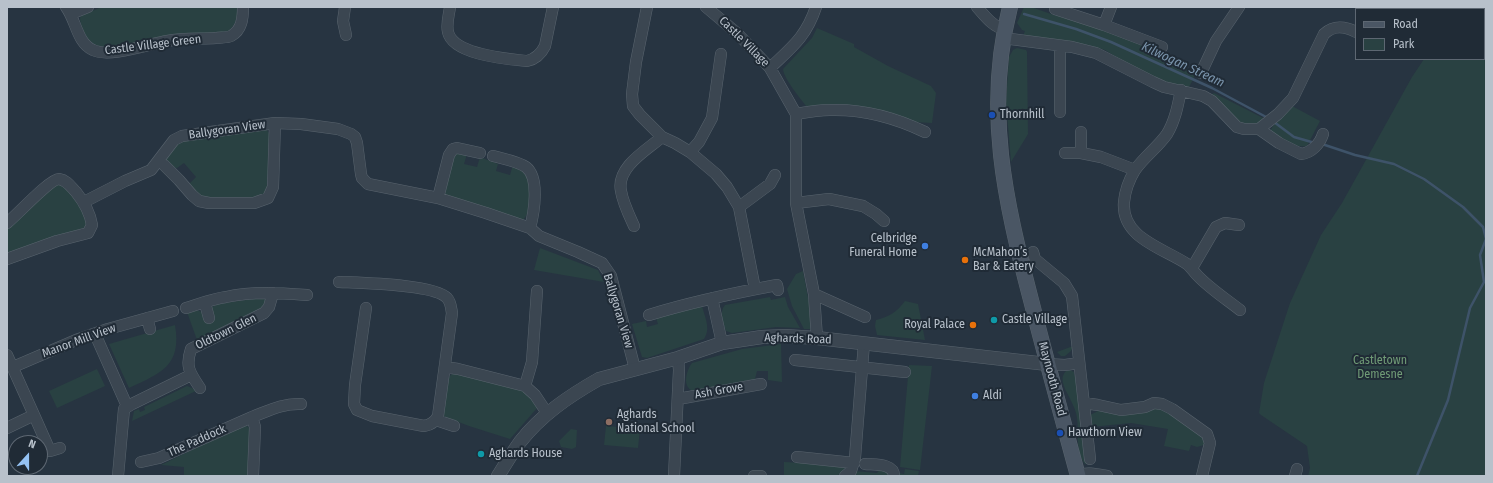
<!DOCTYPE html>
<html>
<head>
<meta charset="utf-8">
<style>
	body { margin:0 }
	#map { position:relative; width:1493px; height:483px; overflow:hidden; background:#273441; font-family:"Fira Sans Condensed",sans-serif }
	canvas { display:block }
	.frame { position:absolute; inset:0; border:8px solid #b8c1cb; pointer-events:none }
	.legend { position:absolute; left:1355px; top:8px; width:130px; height:52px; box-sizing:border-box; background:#202b36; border:1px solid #5d6772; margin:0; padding:5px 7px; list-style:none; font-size:12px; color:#b8c1cb }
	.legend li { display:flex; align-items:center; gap:8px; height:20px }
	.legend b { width:20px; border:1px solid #5d6772 }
	.north { position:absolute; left:8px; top:435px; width:40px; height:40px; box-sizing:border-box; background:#202b36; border:1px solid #5d6772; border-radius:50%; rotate:21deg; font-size:11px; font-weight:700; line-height:16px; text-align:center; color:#b8c1cb }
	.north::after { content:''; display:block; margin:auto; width:14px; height:18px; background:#94c2f4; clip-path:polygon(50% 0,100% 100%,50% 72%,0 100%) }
</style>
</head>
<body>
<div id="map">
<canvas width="1493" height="483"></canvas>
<div class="frame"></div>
<ul class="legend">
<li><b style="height:5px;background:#4a5664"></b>Road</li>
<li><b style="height:11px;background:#294142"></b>Park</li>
</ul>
<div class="north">N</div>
</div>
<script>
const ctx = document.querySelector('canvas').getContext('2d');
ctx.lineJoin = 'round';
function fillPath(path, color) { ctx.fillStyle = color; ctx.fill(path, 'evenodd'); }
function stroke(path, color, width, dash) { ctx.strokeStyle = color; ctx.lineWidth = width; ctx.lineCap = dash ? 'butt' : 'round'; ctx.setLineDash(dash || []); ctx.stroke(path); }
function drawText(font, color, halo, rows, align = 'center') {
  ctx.font = font + ' "Fira Sans Condensed",sans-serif'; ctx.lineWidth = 4; ctx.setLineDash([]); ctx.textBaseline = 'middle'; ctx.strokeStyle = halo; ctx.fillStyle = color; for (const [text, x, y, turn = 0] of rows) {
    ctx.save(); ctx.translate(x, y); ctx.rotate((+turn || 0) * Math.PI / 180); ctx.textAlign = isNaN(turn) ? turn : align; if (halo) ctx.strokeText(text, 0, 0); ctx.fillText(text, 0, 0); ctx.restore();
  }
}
fillPath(new Path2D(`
	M102 7H238C238 18 235 25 228 32L113 48C98 48 90 45 83 30 82 26 80 23 80 18L82 15Z
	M1024 7H1031L1051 14 1095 27 1151 48 1196 74 1189 87 1165 82 1137 70 1105 50 1089 45 1023 36 1025 31 1022 30 1017 23Z
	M1460 7H1486V476H1308L1310 468 1307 446 1261 415 1259 413 1264 383 1290 303 1321 235 1342 203 1412 77 1424 59H1484V9H1459Z
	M817 28 854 44V47L888 66 931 86 936 93 932 123 914 122 898 115 879 110 807 107C800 98 784 79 783 69L812 38Z
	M1017 48 1026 50 1027 52 1028 134 1011 162 1006 102 1009 57 1013 50Z
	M1214 93 1265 119C1261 122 1254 126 1248 126 1236 124 1219 103 1211 95Z
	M1292 106 1320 121 1307 146C1293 148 1281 139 1270 131L1273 126Z
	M261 128 267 130 270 135 267 190 261 197 253 199H214L202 197 189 184 196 177 184 163 177 168 170 167 163 161 177 142Z
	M456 152 467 154 464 164 477 167 480 157 498 164 496 171 510 175 512 168 515 166 524 170C526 174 528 178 529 182 531 190 531 217 522 220L448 196 445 194 453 157Z
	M57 184 65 185 86 216V227C60 237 31 241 7 255V227Z
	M540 248 598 270 604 282 534 270Z
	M803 271 813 324 810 329H804L792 306 787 289 796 274Z
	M770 297 771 300 785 297 788 307 800 328 776 327 732 333 726 331C722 323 719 312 725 305Z
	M259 298 267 300 264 309 197 340 187 312C193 311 198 309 203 313L214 306 218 304Z
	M905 301 918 304 925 340 877 335 875 326 876 320C889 317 897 312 905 301Z
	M702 306C705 318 711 328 704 339L647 358 642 357 632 324 646 321 647 327 658 324 656 318 660 314Z
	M175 325C182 366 161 373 129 388L109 344Z
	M781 344 782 382 768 380V371H757L755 379 693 391C682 387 686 371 692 363L742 349Z
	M1073 346 1071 351 1065 356H1061L1057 352Z
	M909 365 932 366 920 470 900 467Z
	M97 369 105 386 57 408 49 391Z
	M1070 370 1074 372 1077 385 1089 463 1085 464C1075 452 1079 432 1077 418 1076 409 1070 399 1066 391 1063 384 1060 377 1066 371Z
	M454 372 521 390 531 397 538 407 510 439 469 426 443 416 447 381 449 377Z
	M187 386 192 388 196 391 132 421 134 411 139 409 140 412 145 410 144 407Z
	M1158 407C1173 412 1197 428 1206 441L1204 445 1197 447 1191 445 1189 451 1164 446 1168 429 1131 423 1091 427 1090 415 1100 410Z
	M241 426H247L250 429 248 476H184V467L161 465Z
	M606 426 640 429 638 448 604 445Z
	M571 429 577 430 576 447 572 449 561 447 559 441Z
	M784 462 802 463 803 462 845 467V469L837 476H784Z
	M880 469 885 470 890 476H850L854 471 877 473Z
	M905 469 919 471 918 476H898V473L904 474Z`), '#294142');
stroke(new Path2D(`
	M1024 14 1076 29 1111 42 1212 88 1268 118
	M1274 122 1294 137 1315 143
	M1322 144 1355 155 1394 164 1424 179 1463 207 1483 227 1486 239 1480 255 1484 282 1470 308 1448 400 1417 476`), '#3e5369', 2.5);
const minor = new Path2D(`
	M66 7C76 20 77 43 93 50 109 58 149 44 167 41 183 38 200 39 216 38 220 37 227 38 231 36 242 30 243 18 243 7
	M345 7 343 21 346 35
	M450 7C449 15 446 24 448 32 453 55 508 59 527 61 536 59 541 54 545 46L553 7
	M647 7 636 62 632 94 633 106 640 115 662 137 675 143 690 152 716 174 727 187 739 207 755 289
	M706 7 738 34 770 68 796 114V203L814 294 817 338
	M977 7C985 16 993 27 1004 29
	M1111 7 1104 25 1162 47
	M1055 9 1104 25
	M71 14 88 7
	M1003 38 1072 47 1096 53 1153 82 1164 87 1203 96 1212 101 1237 127 1244 129H1259L1279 143 1301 154C1311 153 1320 144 1323 134
	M1060 46V112
	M770 68C792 47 806 37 816 7
	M1201 73 1216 41 1239 7
	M1181 90C1178 105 1175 121 1167 134 1158 147 1144 157 1135 170 1129 180 1125 191 1124 202 1121 238 1163 248 1187 264 1191 267 1193 271 1197 275 1209 288 1226 299 1240 310
	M796 114C807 112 819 110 830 110 863 109 896 118 925 132
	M1259 129 1278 114 1293 98 1324 34C1334 25 1344 26 1356 32
	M690 152 699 142 712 118 721 54
	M1065 153H1081L1101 157 1135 170
	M1081 153V132
	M493 156C504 159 517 161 526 167 540 178 534 213 530 228
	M164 165 179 180 192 195 199 201 209 203H254L268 198 273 187 275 123
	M438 198 449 155 453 149 457 148 480 153
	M84 202 125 181 151 170 174 140 182 136 275 123 301 124 338 129 351 134 355 137 357 143 361 174 362 178 368 184 438 198 486 213 530 228 539 236 578 252 602 263 611 276 635 369
	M796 203 829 199 863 206 876 214 884 221
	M739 207 770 184 775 175
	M7 223C17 215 50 179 59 179 67 180 71 187 76 192 84 202 90 212 92 225L88 233 57 241 7 259
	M634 226C629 215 623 203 621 191 616 167 647 150 662 137
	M1033 252 1035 259 1064 283 1072 296 1090 459
	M1192 268 1216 227 1225 223 1239 225
	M339 282C360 283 434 284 447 298 451 302 451 308 452 313L438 416C435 422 431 425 424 426L372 416 357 410 354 404 355 385 366 308
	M537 291 532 362 525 386 535 395 547 413
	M814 294 865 317
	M712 298 722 343
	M205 303 209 318
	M186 308C199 304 212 299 226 297 253 291 280 293 307 295
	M649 315C691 302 734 293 777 285L778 290
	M147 318 150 329
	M95 334 127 406
	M7 355 34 415 7 428
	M795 360 905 372
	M1047 364 1065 365 1079 363
	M13 367 76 340 108 329 173 311
	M445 367 458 369 525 386
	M200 388C190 373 185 367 191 349L264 313 269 307 273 293
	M678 399 761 384
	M1085 403 1098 405 1121 410 1145 407 1154 403 1162 404 1172 409 1207 434 1210 443 1202 476
	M34 415 50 451 60 448
	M252 417C268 411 283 403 301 404
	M436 420 454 426
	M797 457 854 463
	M141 462 159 458 252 417 255 427 253 476
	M865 464C874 465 894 463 894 476
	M1077 475C1088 472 1096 474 1107 476
	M118 476 124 409 132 404 191 375
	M674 476 679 370 678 358
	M754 476H761
	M845 476 851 471 855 458 864 343
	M1295 476 1297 469`);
const tertiary = new Path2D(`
	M498 476C505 465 512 453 520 442 541 415 569 396 599 379L678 358 722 343 762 337 785 336 817 338 1047 364`);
const secondary = new Path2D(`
	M1010 7C984 109 1005 201 1031 300 1046 359 1062 417 1078 476`);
stroke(minor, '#59646e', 12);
stroke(tertiary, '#59646e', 14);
stroke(secondary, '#59646e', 16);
stroke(minor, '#3b4651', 11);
stroke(tertiary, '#3b4651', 13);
stroke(secondary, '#4a5664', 15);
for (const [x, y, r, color] of [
	[992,115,4,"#1a4fb4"],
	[925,246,4,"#3f7fe0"],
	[965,260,4,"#e8710a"],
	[994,320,4,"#0f9aa8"],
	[973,325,4,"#e8710a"],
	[975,396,4,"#3f7fe0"],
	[609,422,4,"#8d6e63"],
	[1060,433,4,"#1a4fb4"],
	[481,454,4,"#0f9aa8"]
]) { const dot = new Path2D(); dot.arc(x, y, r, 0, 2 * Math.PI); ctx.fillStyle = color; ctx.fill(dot); stroke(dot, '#202b36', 1.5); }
drawText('12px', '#b8c1cb', '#202b36', [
	["Castle Village",744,42,45],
	["Castle Village Green",153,45,-7],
	["Ballygoran View",227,130,-8],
	["Ballygoran View",618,311,73],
	["Oldtown Glen",226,332,-26],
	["Aghards Road",798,339,2],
	["Manor Mill View",79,341,-20],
	["Maynooth Road",1052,379,75],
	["Ash Grove",719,391,-10],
	["The Paddock",197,441,-24]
]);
drawText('12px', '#b8c1cb', '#202b36', [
	["Thornhill",1000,115],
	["Celbridge",917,239,"right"],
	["Funeral Home",917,253,"right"],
	["McMahon’s",973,253],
	["Bar & Eatery",973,267],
	["Castle Village",1002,320],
	["Royal Palace",965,325,"right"],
	["Aldi",983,396],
	["Aghards",617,415],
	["National School",617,429],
	["Hawthorn View",1068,433],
	["Aghards House",489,454]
], 'left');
drawText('12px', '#709b76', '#202b36', [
	["Castletown",1380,361],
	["Demesne",1380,375]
]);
drawText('italic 13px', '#7a94ac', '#202b36', [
	["Kilwogan Stream",1183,65,25]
]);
</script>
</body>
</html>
